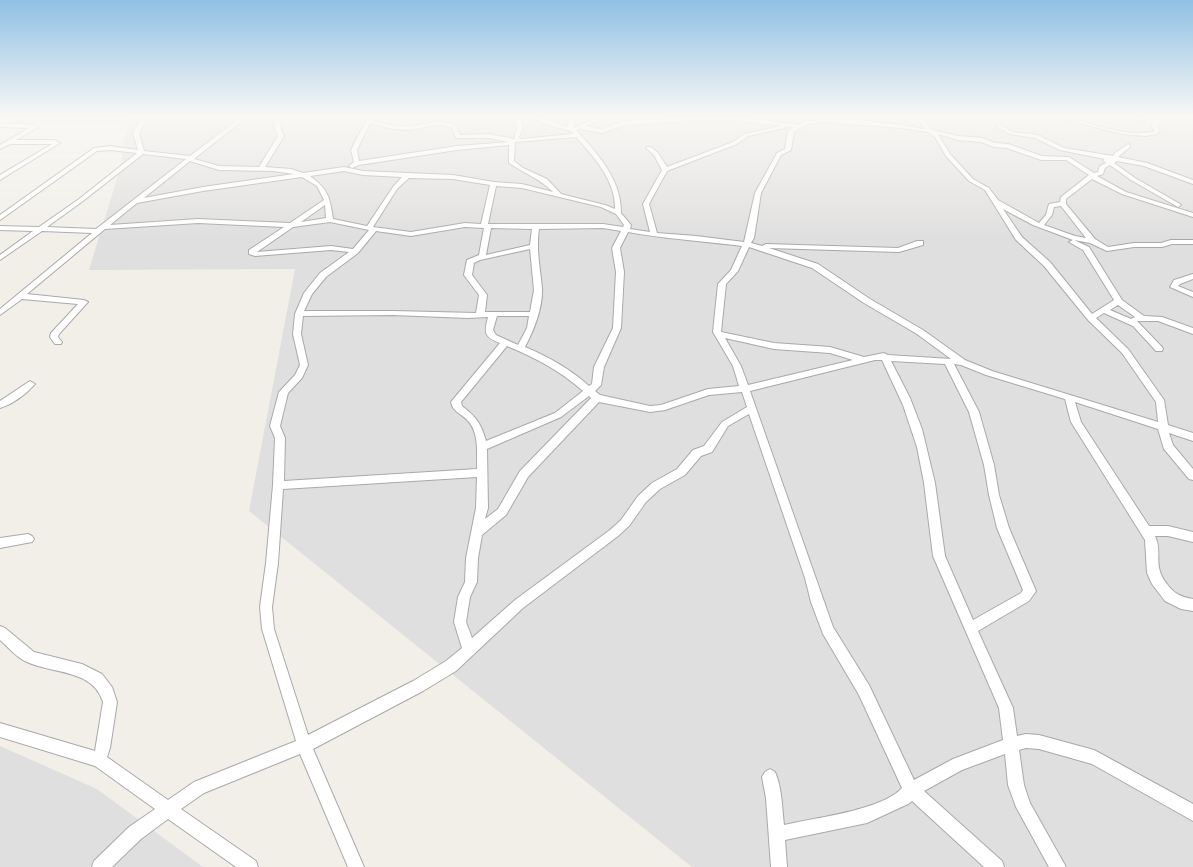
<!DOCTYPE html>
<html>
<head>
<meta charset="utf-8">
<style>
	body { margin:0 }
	canvas { display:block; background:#f2efe9 }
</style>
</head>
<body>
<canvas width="1193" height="867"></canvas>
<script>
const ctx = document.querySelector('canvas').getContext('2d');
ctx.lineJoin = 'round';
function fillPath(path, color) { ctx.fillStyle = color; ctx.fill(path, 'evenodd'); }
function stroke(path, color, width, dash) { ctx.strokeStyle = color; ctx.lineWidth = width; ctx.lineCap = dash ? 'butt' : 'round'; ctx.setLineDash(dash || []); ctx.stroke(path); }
fillPath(new Path2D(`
	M128 117H1193V867H692L249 511 295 269 89 270 120 169Z
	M0 746 97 789 203 867H0Z`), '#e0dfdf');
const minor = new Path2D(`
	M142 117H148L139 133 144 151 190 156 241 117H247L194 159 219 166 259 167 278 136 274 127 276 117H282L280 127 284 136 265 167 291 169 303 173 344 167 363 171 453 175 494 182 522 184 553 192C539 178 525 174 509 163V145L457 150 359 165 352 168 349 166 354 162 351 150 368 117H374L372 120C384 124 396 127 408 126 425 126 439 117 456 126L460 135 489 134 514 139 517 128 515 117H521L523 128 519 137 520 139 573 134 571 131 545 124 530 117H538L567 127 569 117H575L574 128 598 117H605L585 126 602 129 624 121 694 117H740L798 125C820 112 899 124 925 129L916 117H922L932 130 958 136 982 138 995 143 1008 144 1042 156 1069 157 1094 173 1098 172 1100 166 1106 163 1103 160 1105 159 1060 150 1035 138 1009 134 996 126 999 124 1012 132 1038 135 1064 148 1113 156 1115 153 1128 144 1130 145V147L1118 157 1147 163 1193 180V184L1144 166 1117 161 1114 163 1135 178 1180 204 1181 205 1178 207 1131 180 1110 165 1105 168 1103 174 1097 176 1126 192 1193 213V217L1122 194 1092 179 1066 199V204L1095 239 1108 247 1134 243H1161L1171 240H1193V244H1172L1162 247H1134L1107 251 1090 243 1074 240 1089 247 1122 300 1144 316 1162 317 1193 328V334L1158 321H1137L1162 347 1163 349 1162 351H1156L1133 326 1104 313 1096 318 1128 349 1164 400 1168 425 1193 433V441L1169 433 1173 445 1193 469V480L1189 479 1164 449 1158 429 1075 402 1081 422 1149 526H1168L1193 532V542L1168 536H1155C1163 553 1152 566 1167 584 1174 594 1181 597 1193 599V611L1181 609 1165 601 1152 584 1147 573 1145 540 1071 422 1065 399 986 375 961 365 954 364 979 412 994 465 999 495 1009 528 1036 591 1029 601 978 631 1013 708 1017 736 1026 734 1039 735 1094 750 1193 804V821L1092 764 1039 749 1026 748 1019 750 1024 785 1030 803 1066 867H1049L1016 807 1008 785 1005 754 962 770 924 791 1002 861 1004 867H984L912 801 908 804 867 823 785 840 787 867H771L766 798 762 777 765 772 770 769 775 772C782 788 782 807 784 825 814 818 883 810 902 788L859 695 823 634 811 602 805 578 749 414 728 426 712 452 701 456 685 475 660 489 646 502 629 526 618 536 523 608 456 671 423 691 313 749 364 867H348L300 754 204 793 181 809 256 861 258 867H236L168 819 141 839 112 867H92L94 861 129 827 155 809 95 766 0 737V723L95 751 103 702C93 669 53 674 27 662 17 658 8 647 0 640V626L5 628 34 652 82 664 102 674 112 687 117 702 110 748 107 757 168 800 194 782 296 741 262 629 260 607 266 563 273 485 275 438 270 426 279 392 295 375 300 365 293 334 295 314 304 293 320 273 349 252 331 250 255 256 249 254V250L284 227 198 223 105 229 27 294 84 300 88 302 59 334 58 337 62 342 61 344H55L50 337 51 333 78 304 22 299 0 315V309L92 233 42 231 0 260V255L33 231 0 230V226L39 227 79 199 137 153 110 150 97 151 0 220V215L94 148 110 146 138 150 133 133ZM704 120 740 121 781 126 744 134 733 142 667 167 658 153 651 147H647L646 148 654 155 662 170 643 204 650 232 630 229 631 225 621 213C622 180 597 153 576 130L580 129 602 133 625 125ZM821 122 901 128 928 132 935 137 946 156 969 181 985 190 1016 240 1044 266 1088 320 1122 353 1156 402 1158 422 992 371 965 360 923 330 870 299 818 264 769 248 899 252 923 245V241H917L898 248 766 244 762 246 751 243 754 238 761 193 781 155 791 150 794 132 807 124ZM370 123C383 127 396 130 409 130 424 129 438 120 452 128L456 138H489L509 142 457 146 359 161 357 150ZM785 126 794 127 788 131 785 149 777 153 755 193 744 242 696 236 657 233 649 204 667 171 737 144 748 136 785 128ZM938 134 958 140 981 142 994 147 1007 148 1041 160H1066L1089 175 1061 197 1060 202 1049 204 1046 215 1039 223 998 200 989 188 973 179 950 154ZM576 137C594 157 616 181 615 209L605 205 561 194 547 179 523 168 514 161 515 142ZM143 154 186 159 96 229 47 227 83 201ZM190 161 219 170 273 171 294 174 203 187 144 198ZM344 171 363 175 402 177 393 187 367 226 333 219C330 197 328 189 310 176ZM302 177 317 186 324 200 290 223 198 219 110 225 137 203 203 191ZM409 178 453 179 490 185 481 224 465 223 411 232 373 227 397 189ZM496 186 522 188 601 207 616 214 624 225 623 227 603 224H488ZM325 205 326 218 301 222ZM1061 206 1086 238 1075 236 1044 225 1052 215 1054 207ZM1003 209 1033 225 1073 240 1069 242 1083 250 1114 300 1092 314 1050 262 1022 237ZM330 222 369 230 353 249 331 246 257 252 293 227ZM465 227 484 228 479 255 467 260 464 275 479 295 476 313 393 311H304L312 294 326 277 358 253 376 231 411 236ZM491 228 532 229 530 245 486 255ZM603 228 621 231 612 248 616 272 613 328 594 367 592 384 589 386C570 369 549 357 525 347 534 330 543 307 542 288 540 266 536 250 539 229ZM628 232C666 239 704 241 742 246L731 270 718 284 713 332 733 366 739 386 708 389 661 405 650 406 600 395 595 391 601 385 604 367 621 328 624 272 620 248ZM749 247 812 268 864 303 917 334 951 359 888 355 884 353 864 357 830 347 774 343 721 332 726 284 738 271ZM530 249 534 290 530 312H485L487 295 472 275 474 263 480 260ZM1118 305 1135 317 1131 319 1110 310ZM393 315 468 318 488 317C484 333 484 337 500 343L451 402C453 413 463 414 469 422 479 434 477 454 477 469L284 481 285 438 280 426 288 393 302 378 308 365 301 334 303 316ZM497 316H529L527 328 518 345 496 335 493 330ZM725 338 774 349 830 353 853 360 748 385 741 366ZM507 346C536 358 559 370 583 391L555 413 486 441C481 423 476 417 462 406L461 402ZM875 360H882L903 405 917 447 924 483 933 556 999 708 1003 740 953 759 914 780 869 685 833 627 750 391ZM891 361 945 364 969 412 984 465 989 495 997 528 1023 590 1021 593 973 620 945 556 935 483 922 429 910 398ZM742 392 747 407 722 422 704 446 693 450 677 469 652 483 638 496 621 520 610 530 515 600 472 638 466 622 470 597 477 582 478 558 482 535 506 515 528 477 599 402 650 412 665 410 709 395ZM589 396 591 398 520 471 498 509 485 519 488 508 487 449 561 417ZM477 477 476 508 466 558 465 582 458 597 454 622 462 648 446 661 413 681 308 735 274 629 272 607 278 563 283 489Z
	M1056 117H1066C1093 124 1125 137 1153 132L1154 130 1151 126 1154 122 1121 117 1157 119 1159 117H1165L1157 126 1160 130 1157 134 1146 136 1122 134Z
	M0 123 35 125 38 127 16 140H54L60 143 0 180V175L52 144H10L0 149V145L29 128 0 127Z
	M1193 274V279L1180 284 1178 286 1193 292V297L1170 287 1174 280Z
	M30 381 35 384C26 394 13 404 0 408V401Z
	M28 534 32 536 34 539 32 542 0 548V538Z`);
stroke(minor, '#a9a9a9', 2);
fillPath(minor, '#fff');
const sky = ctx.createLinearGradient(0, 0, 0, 238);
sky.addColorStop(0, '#8fc0e4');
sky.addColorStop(0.49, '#f9f8f5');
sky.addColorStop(1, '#f9f8f500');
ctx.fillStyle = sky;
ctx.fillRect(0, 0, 1193, 238);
</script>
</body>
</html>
